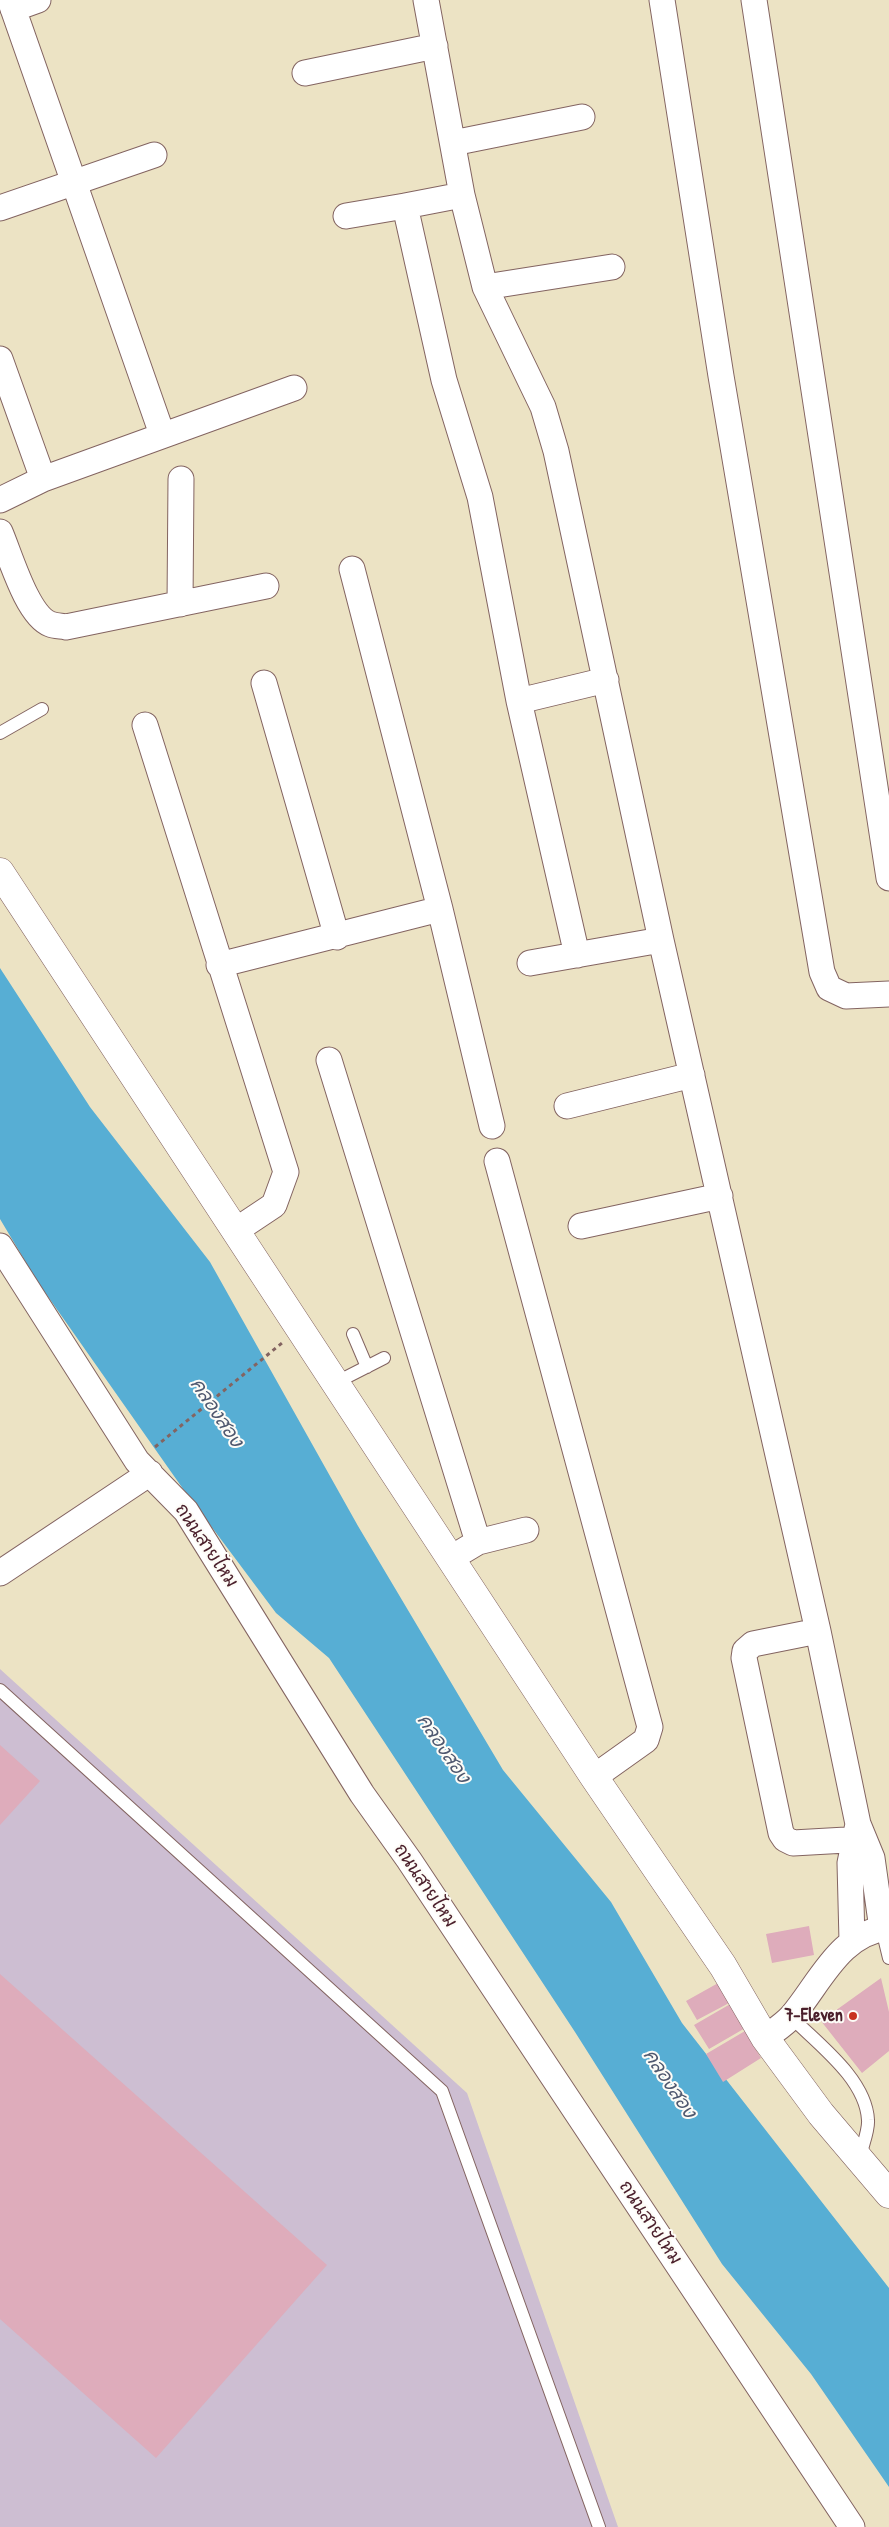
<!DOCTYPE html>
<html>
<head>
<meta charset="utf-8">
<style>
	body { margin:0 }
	canvas { display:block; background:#ece3c4 }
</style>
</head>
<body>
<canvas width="889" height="2527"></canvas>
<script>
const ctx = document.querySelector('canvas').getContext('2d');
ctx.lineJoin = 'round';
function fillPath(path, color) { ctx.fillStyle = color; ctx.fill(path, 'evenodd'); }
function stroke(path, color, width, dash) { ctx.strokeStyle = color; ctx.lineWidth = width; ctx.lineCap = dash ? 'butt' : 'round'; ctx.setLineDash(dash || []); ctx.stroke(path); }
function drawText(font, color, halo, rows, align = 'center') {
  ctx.font = font + ' "Patrick Hand","Playpen Sans Thai",sans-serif'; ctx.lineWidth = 4; ctx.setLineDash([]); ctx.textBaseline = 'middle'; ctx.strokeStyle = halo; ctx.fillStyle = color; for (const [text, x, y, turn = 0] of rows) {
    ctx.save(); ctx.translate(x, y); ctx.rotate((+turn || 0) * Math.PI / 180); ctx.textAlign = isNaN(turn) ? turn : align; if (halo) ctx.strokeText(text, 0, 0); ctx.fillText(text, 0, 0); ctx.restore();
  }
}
fillPath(new Path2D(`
	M0 1669 467 2093 618 2527H0Z`), '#cdbed2');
fillPath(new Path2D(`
	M0 968 90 1107 210 1262 358 1526 503 1770 611 1902 682 2023 889 2288V2487L811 2374 722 2264 575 2032 329 1658 276 1613 181 1486 37 1281 0 1219Z`), '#57aed4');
fillPath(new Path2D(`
	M0 1745 40 1781 0 1825Z
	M809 1926 814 1955 772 1963 766 1934Z
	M0 1974 327 2265 156 2458 0 2319Z
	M881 1978 889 2012V2051L862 2073 821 2021Z
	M720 1982 731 2002 697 2020 686 2001Z
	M732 2003 747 2027 709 2049 694 2025Z
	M745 2031 761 2058 723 2082 706 2054Z`), '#deacbb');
const service = new Path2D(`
	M0 733 42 709
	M353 1334 367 1367
	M335 1383 384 1358
	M0 1690 442 2091 599 2527
	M882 1929 889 1958
	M791 2017C818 2044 866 2079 868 2120 869 2131 862 2146 860 2157`);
const minor = new Path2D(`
	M10 0 162 434
	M426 0 462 195 485 287 543 407 556 451 661 940 818 1631 858 1824 872 1858 882 1929
	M662 0 721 376 822 972 829 988 846 996 889 994
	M754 0 889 878
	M13 9 38 0
	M305 73 435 46
	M453 143 582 117
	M462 195 405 206 444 380 480 497 519 701 577 955
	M0 208 154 155
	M346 216 405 206
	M485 287 612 267
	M0 359 43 479
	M0 500 43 479 294 388
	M0 532C10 555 27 615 50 624 55 626 61 626 66 627L266 586
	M352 569 440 909 492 1126
	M180 604 181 479
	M264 683 337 937
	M519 701 606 680
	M145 725 286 1172 274 1205 235 1231
	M530 963 661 940
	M219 965 440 909
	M329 1060 478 1542
	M567 1106 692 1075
	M497 1161 650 1727 646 1740 594 1777
	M581 1226 720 1196
	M0 1246 137 1461 186 1511 362 1794 409 1860 852 2527
	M463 1551 478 1542 526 1530
	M0 1573 150 1473
	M818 1631 753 1644 745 1651 744 1658 781 1833 785 1839 793 1843 864 1839
	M852 1941 850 1863 858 1824
	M765 2038C774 2031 785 2024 792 2016 820 1983 840 1932 889 1928`);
const tertiary = new Path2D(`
	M0 872 594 1777 723 1966 765 2038 821 2114 889 2194`);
stroke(service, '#836461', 14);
stroke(minor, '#836461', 27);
stroke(tertiary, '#836461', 29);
stroke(new Path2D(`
	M155 1447 282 1343`), '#836461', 3, [4, 4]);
stroke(service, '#fff', 12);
stroke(minor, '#fff', 25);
stroke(tertiary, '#fff', 28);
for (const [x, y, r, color] of [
	[853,2016,5,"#c8321e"]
]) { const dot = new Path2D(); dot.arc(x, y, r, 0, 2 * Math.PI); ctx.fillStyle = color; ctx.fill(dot); stroke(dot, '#fdfcf7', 2); }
drawText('18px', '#4a1f2b', '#fdfcf7', [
	["ถนนสายไหม",206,1546,56],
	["ถนนสายไหม",425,1886,56],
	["ถนนสายไหม",650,2223,56]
]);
drawText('bold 18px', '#4a1f2b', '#fdfcf7', [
	["7-Eleven",843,2016]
], 'right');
drawText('italic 19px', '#4f586f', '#fdfcf7', [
	["คลองสอง",216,1413,56],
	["คลองสอง",443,1749,56],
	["คลองสอง",669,2084,56]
]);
</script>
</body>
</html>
